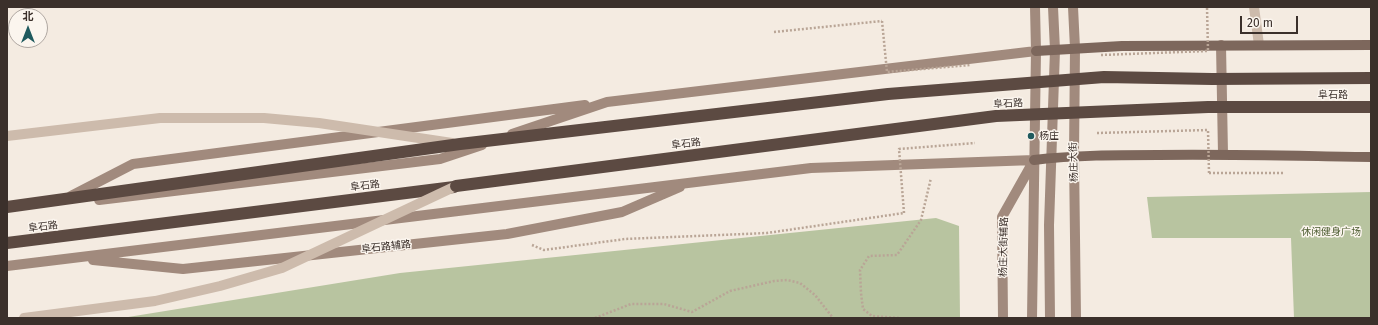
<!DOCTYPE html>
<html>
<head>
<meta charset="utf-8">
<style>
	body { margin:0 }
	#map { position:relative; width:1378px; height:325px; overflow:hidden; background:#f4ebe1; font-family:"Fira Sans","Noto Sans SC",sans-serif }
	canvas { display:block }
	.frame { position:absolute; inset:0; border:8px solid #3b302b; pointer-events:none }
	.north { position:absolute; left:8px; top:8px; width:40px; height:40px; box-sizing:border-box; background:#fbf5ee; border:1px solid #aea6a0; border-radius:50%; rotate:0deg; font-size:11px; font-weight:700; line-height:16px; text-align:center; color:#3b302b }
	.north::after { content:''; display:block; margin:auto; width:14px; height:18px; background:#1f5a5e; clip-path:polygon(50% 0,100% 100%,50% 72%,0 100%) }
	.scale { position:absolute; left:1240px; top:16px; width:58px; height:18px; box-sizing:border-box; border:2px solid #3b302b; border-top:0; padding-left:5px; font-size:12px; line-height:14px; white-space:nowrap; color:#3b302b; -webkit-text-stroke:3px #fbf5ee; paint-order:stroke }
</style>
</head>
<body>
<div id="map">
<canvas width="1378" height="325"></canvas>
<div class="frame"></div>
<div class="north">北</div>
<div class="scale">20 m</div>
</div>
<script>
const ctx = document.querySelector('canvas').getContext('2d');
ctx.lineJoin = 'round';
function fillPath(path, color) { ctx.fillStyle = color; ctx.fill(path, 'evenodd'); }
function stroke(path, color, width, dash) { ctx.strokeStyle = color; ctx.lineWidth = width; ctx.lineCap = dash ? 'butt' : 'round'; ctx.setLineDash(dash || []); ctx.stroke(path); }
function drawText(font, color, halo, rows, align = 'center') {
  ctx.font = font + ' "Fira Sans","Noto Sans SC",sans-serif'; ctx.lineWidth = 3; ctx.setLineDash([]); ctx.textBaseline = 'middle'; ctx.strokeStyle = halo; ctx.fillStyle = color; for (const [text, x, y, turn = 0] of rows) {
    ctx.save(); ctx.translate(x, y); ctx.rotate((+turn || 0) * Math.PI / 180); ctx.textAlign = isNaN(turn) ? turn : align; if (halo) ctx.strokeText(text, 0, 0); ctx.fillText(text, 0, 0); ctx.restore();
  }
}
fillPath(new Path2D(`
	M1371 192V318H1294L1291 238H1152L1147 197Z
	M936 218 959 226 960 318H122L400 273Z`), '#b8c4a0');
stroke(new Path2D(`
	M774 32 882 21
	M1209 173H1285
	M532 245 544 250 625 239 767 233 904 213
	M595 318 631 304H664L692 312 730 291 774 281 787 280 800 283 815 295 833 318
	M899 318 872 316 863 309 861 293 860 270 869 256 897 255 921 220 931 178`), '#b9a596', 2.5, [2, 2]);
stroke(new Path2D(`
	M1254 7 1259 45`), '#cdbbac', 10);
stroke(new Path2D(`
	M1073 7 1075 48 1074 157 1076 318
	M1221 45 1223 154
	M512 134 607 102 1036 51
	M71 196 133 164 585 105
	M99 200 440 159 482 145
	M93 260 183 269 507 234 622 212 680 187
	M7 266 811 168 1034 160
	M1003 318 1002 217 1033 162
	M1032 318 1036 51 1035 7
	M1050 318 1049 225 1055 50 1053 7`), '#a18a7d', 10);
stroke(new Path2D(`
	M1036 51 1122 46 1371 45
	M1034 160C1075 155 1117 155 1158 155 1229 154 1300 156 1371 157`), '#7d675c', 10);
stroke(new Path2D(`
	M7 243 454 187`), '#5c4a42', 12);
stroke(new Path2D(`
	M882 21 887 72 971 65
	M1101 55 1208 51 1207 7
	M1097 133 1208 130 1209 173
	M904 213 899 149 975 143`), '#b9a596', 2.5, [2, 2]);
stroke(new Path2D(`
	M7 136 160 118H264L319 123 452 143
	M24 318 155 301 220 286 282 268 456 186`), '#cdbbac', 10);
stroke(new Path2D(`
	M456 186 996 116 1208 107H1371
	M7 207 460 144 888 94 1104 77 1212 79 1371 78`), '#5c4a42', 12);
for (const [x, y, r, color] of [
	[1031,136,4,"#1f5a5e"]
]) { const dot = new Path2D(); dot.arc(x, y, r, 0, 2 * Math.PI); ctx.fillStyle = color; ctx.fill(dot); stroke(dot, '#fbf5ee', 1.5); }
drawText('10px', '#3b302b', '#fbf5ee', [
	["阜石路",1333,95],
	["阜石路",1008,104,-3],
	["阜石路",686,144,-7],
	["杨庄大街",1074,162,-91],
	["阜石路",365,186,-7],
	["阜石路",43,227,-7],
	["阜石路辅路",386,247,-6],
	["杨庄大街辅路",1004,247,-89]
]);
drawText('10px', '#3b302b', '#fbf5ee', [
	["杨庄",1039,136]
], 'left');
drawText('10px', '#4a5a2e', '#fbf5ee', [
	["休闲健身广场",1331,232]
]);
</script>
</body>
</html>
